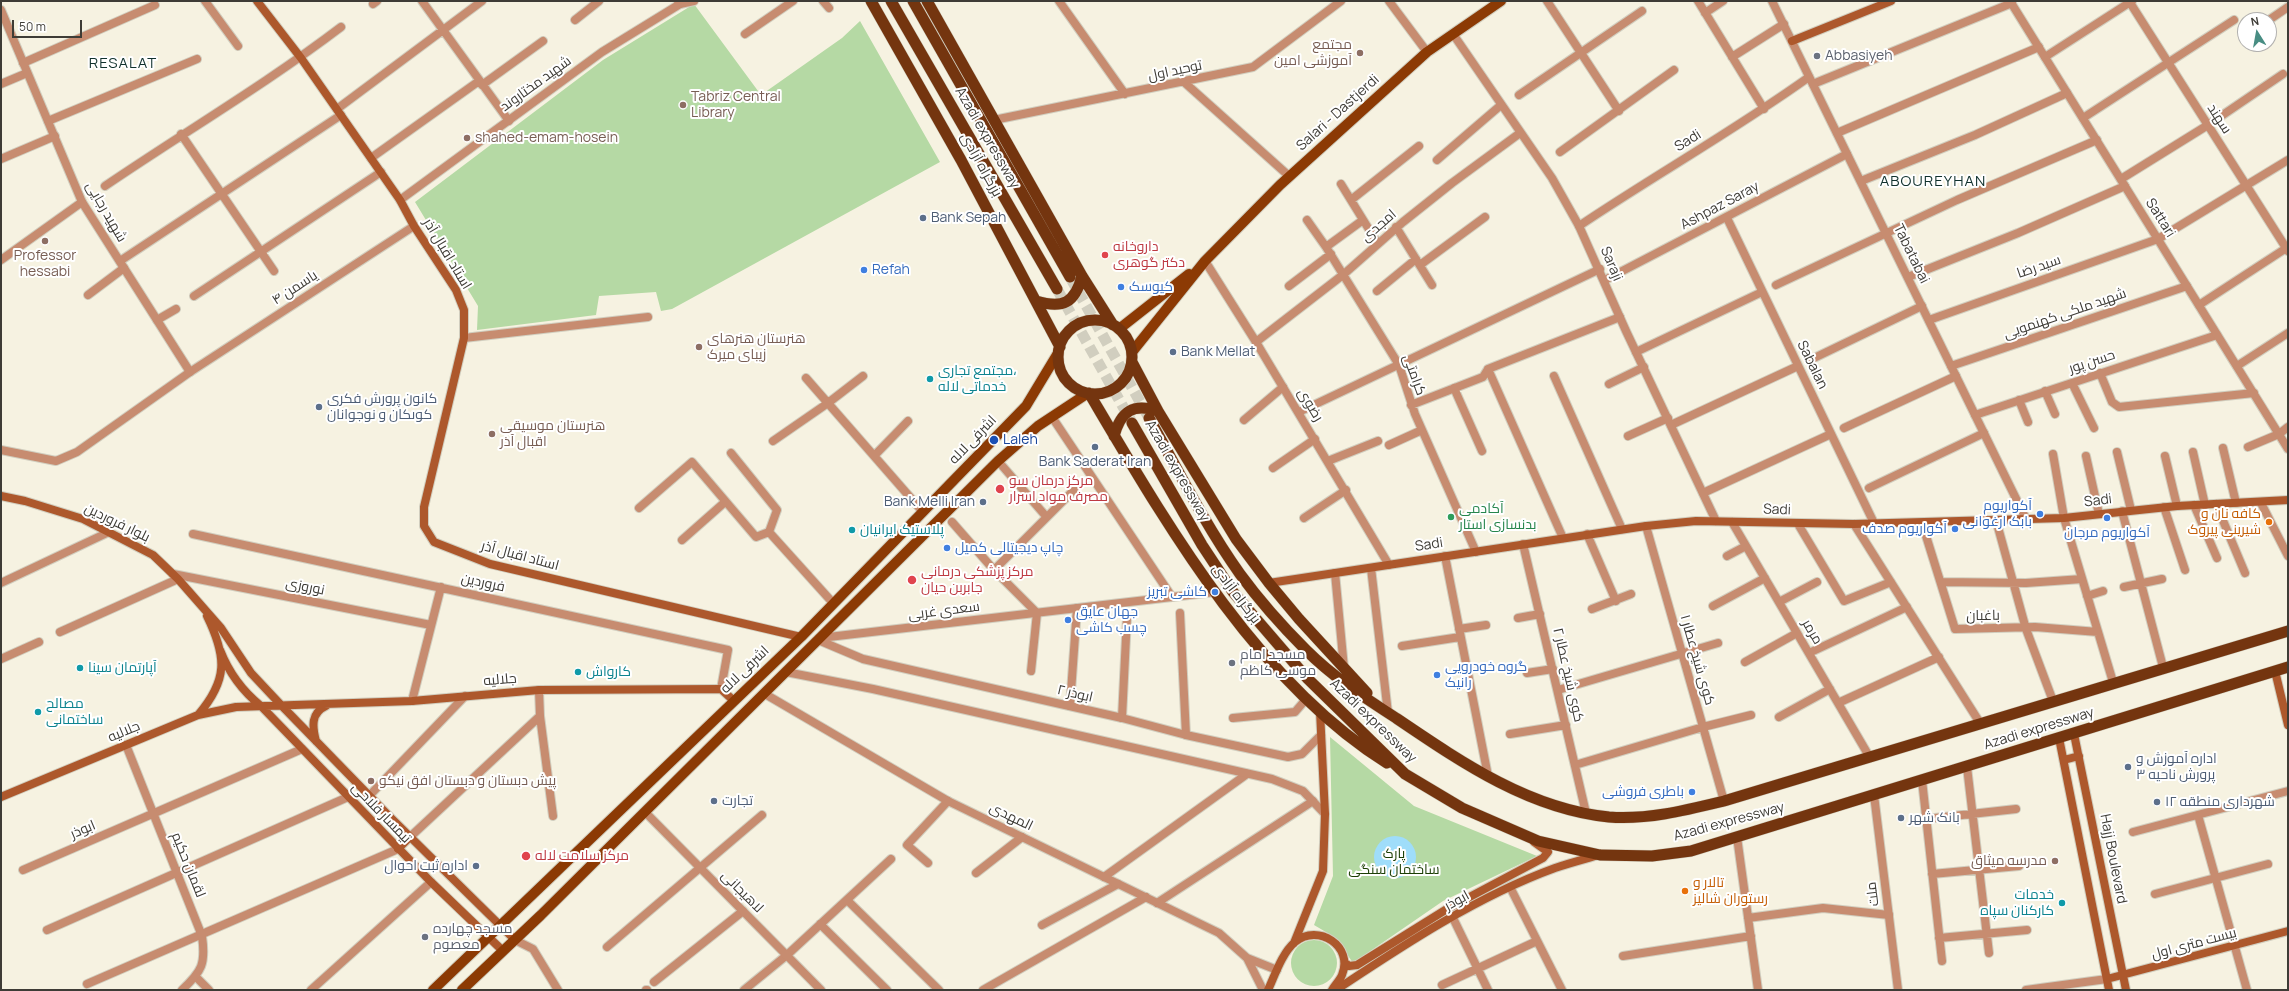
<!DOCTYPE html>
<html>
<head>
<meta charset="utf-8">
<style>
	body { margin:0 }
	#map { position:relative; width:2289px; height:991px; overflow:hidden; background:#f6f2e1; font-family:Manrope,sans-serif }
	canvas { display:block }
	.frame { position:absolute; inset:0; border:2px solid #3e3c36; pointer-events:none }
	.north { position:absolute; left:2237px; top:12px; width:40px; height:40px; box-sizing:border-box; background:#fff; border:1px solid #b2b1af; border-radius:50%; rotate:349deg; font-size:11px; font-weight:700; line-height:16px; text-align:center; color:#3e3c36 }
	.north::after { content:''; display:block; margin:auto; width:14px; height:18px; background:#488d83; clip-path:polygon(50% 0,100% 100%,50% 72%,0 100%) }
	.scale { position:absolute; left:12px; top:20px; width:70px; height:18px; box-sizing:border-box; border:2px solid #3e3c36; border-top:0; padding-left:5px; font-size:12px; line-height:14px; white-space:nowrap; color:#3e3c36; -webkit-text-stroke:3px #fff; paint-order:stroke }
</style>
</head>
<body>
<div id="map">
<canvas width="2289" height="991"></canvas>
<div class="frame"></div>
<div class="north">N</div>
<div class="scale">50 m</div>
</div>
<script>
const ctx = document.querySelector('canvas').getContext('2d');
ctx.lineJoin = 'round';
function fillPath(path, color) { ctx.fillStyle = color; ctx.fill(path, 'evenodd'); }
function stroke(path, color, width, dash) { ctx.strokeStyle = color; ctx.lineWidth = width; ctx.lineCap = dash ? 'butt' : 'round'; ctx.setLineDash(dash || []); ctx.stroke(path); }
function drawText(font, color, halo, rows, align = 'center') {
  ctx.font = font + ' Manrope,Cairo,sans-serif'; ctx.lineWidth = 4; ctx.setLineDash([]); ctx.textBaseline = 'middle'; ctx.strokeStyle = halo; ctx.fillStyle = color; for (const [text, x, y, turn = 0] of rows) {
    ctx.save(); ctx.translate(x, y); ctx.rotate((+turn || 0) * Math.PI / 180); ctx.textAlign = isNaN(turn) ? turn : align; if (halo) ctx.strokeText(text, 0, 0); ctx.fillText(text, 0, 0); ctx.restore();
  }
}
fillPath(new Path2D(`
	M694 4 761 95 842 38 860 21 940 162 672 309 661 311 656 292 599 296 596 315 477 330 478 306 415 202 603 60Z
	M1330 737 1414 806 1537 856 1443 901 1353 963 1336 938 1314 925 1333 876Z
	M1291 963a23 23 0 1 1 46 0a23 23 0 1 1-46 0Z`), '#b5d9a4');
fillPath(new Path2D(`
	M1374 857a21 21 0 1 1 42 0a21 21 0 1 1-42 0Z`), '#9fddfa');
stroke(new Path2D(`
	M1070 277 1148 416
	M1057 289 1131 421`), '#d1cebf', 11, [11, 5.5]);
const minor = new Path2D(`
	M205 1 238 46
	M422 1 509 121
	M823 1 829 8
	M1059 1 1125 94
	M1389 1 1427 52
	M1547 1 1619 111
	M1698 1 1764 109
	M373 4 377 1
	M680 4 694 1
	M1705 13 1723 1
	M575 20 599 1
	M2269 20 2288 7
	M745 34 793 1
	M1732 57 1784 24
	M2045 57 2132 1
	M23 63 155 5
	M1184 82 1289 176
	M1 84 27 73
	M1813 84 2012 3
	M482 85 543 41
	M1519 95 1642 11
	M337 109 482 1
	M2083 118 2234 20
	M994 120 1253 67 1341 1
	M48 121 197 59
	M1837 133 2039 47
	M181 134 274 271
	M1560 152 1674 70
	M371 158 479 81
	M1 159 55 136
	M1437 160 1501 105
	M2121 179 2208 125 2283 74
	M1861 181 1975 135 2067 93
	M1341 184 1378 244
	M105 186C183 133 266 84 341 27
	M1351 200 1419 146
	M1727 218 1874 523
	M1307 220 1326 247 1399 365 1415 414 1476 552
	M1579 226C1655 175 1735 130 1809 77
	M1396 227 1432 285
	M1326 247 1363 220
	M1 260 82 202
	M120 261 341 115
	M1420 265 1485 217
	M1908 277 2018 233 2125 186
	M1605 280 1847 154
	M1776 285 1957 200 2097 140
	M1289 286 1331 254
	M1377 291 1416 259
	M88 295 124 268
	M194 296 381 172
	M2199 305 2288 247
	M157 320 176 309
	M1929 320 2158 239 2288 160
	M464 338 648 317
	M1256 342 1344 274 1403 222 1452 183 1520 133
	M1636 352 1762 292
	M1812 359 1922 306
	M1951 366 2187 286
	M2237 366 2288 333
	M1488 369 1563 538
	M2100 373 2112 402 2119 407 2254 393
	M1554 376 1622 529
	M806 378 923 512
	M2072 383 2094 428
	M1609 384 1644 367
	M1454 388 1482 451
	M2045 391 2055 414
	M2019 400 2028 422
	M1411 405 1483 377 1488 369 1620 317
	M1299 412 1600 269
	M1975 415 2217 335
	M1052 417 1172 597
	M1244 420 1283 387
	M1671 425 1798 366
	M1844 428 1956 376
	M1628 436 1668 418
	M773 441 828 403 863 376
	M1389 445 1422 430
	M2248 447 2279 434 2288 427
	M2223 448 2236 503
	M1 450 56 461 77 452 190 372 414 226
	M2117 452 2131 510
	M2193 452 2205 505
	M731 453 777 510 769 532
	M2053 454 2064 518 2113 682
	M874 456 908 421
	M2086 456 2099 514
	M2165 456 2177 506
	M998 461 1044 514
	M1328 461 1378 441
	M1273 468 1315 439
	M1869 488 1984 433
	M1703 493 1831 434
	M2261 503 2288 556
	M2216 504 2245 573
	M2194 505 2217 558
	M2164 507 2185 570
	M639 508 692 462 756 537 769 532
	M2122 511 2163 667
	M1304 518 1346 490
	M1996 520 2026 629 2053 701
	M952 522 994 570 1037 613 1031 671
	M1732 522 1869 756
	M1922 523 1955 629 2035 627 2098 632
	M1798 524 1844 601 1891 582
	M1854 524 1980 723
	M1646 526 1724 801
	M769 532 833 603
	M193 534 728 650 721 689
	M1587 534 1616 601
	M682 540 725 502
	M1523 544 1586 813
	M1445 556 1488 776
	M1727 556 1746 546
	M1371 568 1388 713
	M994 570 1075 489
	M1335 573 1344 668
	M173 574 431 625
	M1941 582 2026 583 2082 579
	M1 583 109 532
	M2124 587 2162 579
	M2087 596 2103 591
	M1779 602 1817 582
	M1713 606 1765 578
	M1592 609 1631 594
	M1180 613 1186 735
	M1518 618 1540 614
	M1459 629 1486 625
	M60 632 178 579
	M1402 646 1460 637
	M1809 653 1907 607
	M1 659 39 642
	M1745 662 1797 633
	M1527 673 1553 669
	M1558 690 1718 643
	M412 701 441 587
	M1838 703 1939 657
	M1070 706 1077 608
	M540 716 553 816
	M1779 717 1830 689
	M1122 718 1127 617
	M1233 718 1295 712 1307 698
	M1510 734 1566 725
	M1575 765 1703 727 1751 715
	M1967 767 1989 953
	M1922 780 1942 961
	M369 796 465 696
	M2198 815 2247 990
	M1926 819 2016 809
	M2133 832 2288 791
	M410 837 540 716 539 690
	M1737 837 1758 990
	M928 863 907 845 948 801
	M23 870 302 749
	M976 873 1022 837
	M1932 874 2019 866
	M1104 877 1247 774
	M1510 887 1562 990
	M2155 894 2268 864
	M847 900 939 990
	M1157 903 1313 801
	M1453 918 1488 990
	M1748 918 1823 908 1889 915
	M820 924 887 990
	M1042 925 1118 884
	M47 930 348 797
	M1939 938 2027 930
	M515 940 533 949 558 990
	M607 947 762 815
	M1623 956 1751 936
	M196 977 209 990
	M654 982 743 911
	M87 984 398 849
	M1442 985 1537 941
	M311 990 431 882
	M646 990H647
	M744 990 787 955 891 859
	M983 990 1146 897
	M2026 990 2107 979`);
const tertiary = new Path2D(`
	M1772 1 2026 519
	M2010 1 2288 449
	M2129 1 2288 251
	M1 10 82 202 190 372
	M1453 34 1552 178 1579 226 1626 331 1716 521
	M400 200 602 52 680 4 678 1
	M1205 261 1256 342 1389 565
	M820 638 1215 592
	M818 640 863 659 1122 718 1186 735 1288 757 1302 754 1321 735
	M786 672 873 689 1272 779 1303 791 1325 814
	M765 694 948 801 1219 933 1247 958 1277 970
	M126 745 202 936C206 964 202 971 182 990
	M1874 795 1898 990
	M645 812 821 990
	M1247 958 1263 990`);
const secondary = new Path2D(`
	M257 1 301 58 400 200 414 226 456 290 464 310V338L424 507V526L434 542 490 564 801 637
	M1792 41 1891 1
	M1 496 25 501 83 519 153 555 178 579 221 628 251 673 281 705 390 817 515 940
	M1269 583 1646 526 1696 521 1854 524 2064 518 2177 506 2288 500
	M220 650C229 673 241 690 261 706L431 882 503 951
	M2275 671 2288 725
	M198 715C228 680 227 657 207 616
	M2074 734 2126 990
	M2059 738 2109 990
	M316 741C312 726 311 713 326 706
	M2064 760 2079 756
	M1 797 198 715 236 707 412 701 539 690 721 689 734 701
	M398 849 410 837
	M1294 943 1323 871 1325 814 1320 711
	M1345 963 1349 966 1357 965 1447 909 1543 858 1548 852 1534 842
	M2107 979 2288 931
	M1268 990C1275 975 1282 953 1295 942 1318 923 1354 946 1342 975 1340 980 1335 985 1332 990
	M1336 990C1405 944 1478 896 1555 868 1570 863 1585 859 1599 855`);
const primary = new Path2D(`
	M1119 329 1189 274
	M1132 352 1205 261 1280 185 1427 52 1501 1
	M433 990 801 637 1026 406 1058 353
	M462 990 541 915 998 461 1038 426 1088 393`);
const trunk = new Path2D(`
	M871 1 961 160 1060 347
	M891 1 1057 289
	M913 1 1070 277
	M927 1 1082 276 1113 325
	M1036 301C1063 309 1075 303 1082 276
	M1058 357a37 37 0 1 1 74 0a37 37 0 1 1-74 0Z
	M1132 362 1158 411 1236 539 1269 583 1299 619 1367 693
	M1089 393C1166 523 1256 681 1387 763
	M1149 418C1178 470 1205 525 1240 574 1259 600 1283 627 1306 650 1333 677 1365 698 1396 718 1461 762 1529 809 1609 817 1648 820 1687 810 1724 801L2288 631
	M1132 423 1202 545 1233 592 1307 678 1405 774 1462 808 1538 841 1600 855 1652 856 1691 851 2288 667
	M1114 436C1121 411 1133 403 1158 411`);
stroke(minor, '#d1cebf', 10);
stroke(tertiary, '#d1cebf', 10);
stroke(secondary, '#d1cebf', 10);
stroke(primary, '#d1cebf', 12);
stroke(trunk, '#d1cebf', 12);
stroke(minor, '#c78c70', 8);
stroke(tertiary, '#c78c70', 8);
stroke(secondary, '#ad582c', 8);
stroke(primary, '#8c3a04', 10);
stroke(trunk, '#74350f', 11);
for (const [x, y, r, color] of [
	[1360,53,4,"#8d6e63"],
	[1817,56,4,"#6b7280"],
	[683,105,4,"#8d6e63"],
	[467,138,4,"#8d6e63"],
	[923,218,4,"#5c6f8a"],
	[45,241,4,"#8d6e63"],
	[1105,255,4,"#e0444e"],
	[864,270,4,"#3f7fe0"],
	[1121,287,4,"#3f7fe0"],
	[699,347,4,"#8d6e63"],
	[1173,352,4,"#5c6f8a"],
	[930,379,4,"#0f9aa8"],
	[319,407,4,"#5c6f8a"],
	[492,434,4,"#8d6e63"],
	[994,440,5,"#1a4fb4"],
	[1095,447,4,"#5c6f8a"],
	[1000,489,5,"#e0444e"],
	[983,502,4,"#5c6f8a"],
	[2040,514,4,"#3f7fe0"],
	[1451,517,4,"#2e9e5b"],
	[2107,518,4,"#3f7fe0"],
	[2269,522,4,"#e8710a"],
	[1955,529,4,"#3f7fe0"],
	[852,530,4,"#0f9aa8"],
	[947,548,4,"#3f7fe0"],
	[912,580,5,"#e0444e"],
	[1215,592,4,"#3f7fe0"],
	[1068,620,4,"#3f7fe0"],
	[1232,663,4,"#6b7280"],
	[80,668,4,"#0f9aa8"],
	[578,672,4,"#0f9aa8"],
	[1437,675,4,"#3f7fe0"],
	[38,712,4,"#0f9aa8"],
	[2128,767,4,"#5c6f8a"],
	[371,781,4,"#8d6e63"],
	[1692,792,4,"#3f7fe0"],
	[714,801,4,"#5c6f8a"],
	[2157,802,4,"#5c6f8a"],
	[1901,818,4,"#5c6f8a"],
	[526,856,5,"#e0444e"],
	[2055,861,4,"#8d6e63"],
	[476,866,4,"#5c6f8a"],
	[1685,891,4,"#e8710a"],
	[2062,903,4,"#0f9aa8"],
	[425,937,4,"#6b7280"]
]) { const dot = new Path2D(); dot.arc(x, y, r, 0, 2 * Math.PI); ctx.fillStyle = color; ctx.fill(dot); stroke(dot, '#fff', 1.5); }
drawText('14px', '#785e54', '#fff', [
	["مجتمع",1352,45,"right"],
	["آموزشی امین",1352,61,"right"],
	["Tabriz Central",691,97],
	["Library",691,113],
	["shahed-emam-hosein",475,138],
	["Professor",45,256,"center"],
	["hessabi",45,272,"center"],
	["هنرستان هنرهای",707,339],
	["زیبای میرک",707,355],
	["هنرستان موسیقی",500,426],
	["اقبال آذر",500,442],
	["پیش دبستان و دبستان افق نیکو",379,781],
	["مدرسه میثاق",2047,861,"right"]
], 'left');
drawText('14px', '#5b616d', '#fff', [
	["Abbasiyeh",1825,56],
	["مسجد امام",1240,655],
	["موسی کاظم",1240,671],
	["مسجد چهارده",433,929],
	["معصوم",433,945]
], 'left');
drawText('14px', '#3e3c36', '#fff', [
	["توحید اول",1175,71,-12],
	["شهید مختاروند",536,84,-36],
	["Salari - Dastjerdi",1338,113,-42],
	["سهند",2219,119,57],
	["Azadi expressway",987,138,60],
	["Sadi",1688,141,-32],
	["بزرگراه آزادی",981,165,61],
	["Ashpaz Saray",1720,206,-28],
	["شهید رجایی",106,212,60],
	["Sattari",2160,218,58],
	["امجدی",1379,226,-41],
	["استاد اقبال آذر",447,254,59],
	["Tabatabai",1911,254,64],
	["Saraji",1611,264,67],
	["سید رضا",2039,267,-19],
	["یاسمن ۴",295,288,-33],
	["شهید ملکی کهنمویی",2065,314,-19],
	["حسن پور",2092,362,-18],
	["Sabalan",1812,365,64],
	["کرامتی",1414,375,70],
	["رضوی",1310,405,59],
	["اشرفی لاله",973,440,-46],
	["Azadi expressway",1177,471,60],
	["Sadi",2098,501,-7],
	["Sadi",1777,510,2],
	["بلوار فروردین",117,523,26],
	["Sadi",1429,545,-9],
	["استاد اقبال آذر",520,556,15],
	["فروردین",483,583,12],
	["نوروزی",305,587,11],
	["بزرگراه آزادی",1236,594,53],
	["سعدی غربی",944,611,-7],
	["باغبان",1983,616,-1],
	["مرمر",1812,632,60],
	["کوی شیخ عطار ۱",1697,660,74],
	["اشرفی لاله",745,670,-44],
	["کوی شیخ عطار ۲",1568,675,77],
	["جلالیه",500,680,-5],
	["ابوذر ۲",1075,694,13],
	["Azadi expressway",1373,721,44],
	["Azadi expressway",2039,729,-17],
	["جلالیه",124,732,-23],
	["تیمسار فلاحی",381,813,46],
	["المهدی",1011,817,26],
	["Azadi expressway",1729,822,-15],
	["ابوذر",83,830,-23],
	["Hajj Boulevard",2113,859,79],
	["لقمان حکیم",188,865,68],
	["لاهیجانی",742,892,45],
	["ملت",1873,894,-97],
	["ابوذر",1457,901,-29],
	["بیست متری اول",2194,944,-15]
]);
drawText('14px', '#4e5e75', '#fff', [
	["Bank Sepah",931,218],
	["Bank Mellat",1181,352],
	["کانون پرورش فکرى",327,399],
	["کوىکان و نوجوانان",327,415],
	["Bank Saderat Iran",1095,462,"center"],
	["Bank Melli Iran",975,502,"right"],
	["اداره آموزش و",2136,759],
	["پرورش ناحیه ۳",2136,775],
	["تجارت",722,801],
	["شهرداری منطقه ۱۲",2165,802],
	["بانک شهر",1909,818],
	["اداره ثبت احوال",468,866,"right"]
], 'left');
drawText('14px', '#be3a42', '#fff', [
	["داروخانه",1113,247],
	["دکتر گوهری",1113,263],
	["مرکز درمان سو",1009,481],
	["مصرف مواد اسرار",1009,497],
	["مرکز پزشکی درمانی",921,572],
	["جابربن حیان",921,588],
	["مرکز سلامت لاله",535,856]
], 'left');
drawText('14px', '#366cbe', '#fff', [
	["Refah",872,270],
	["کیوسک",1129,287],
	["آکواریوم",2032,506,"right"],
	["بابک ارغوانی",2032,522,"right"],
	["آکواریوم صدف",1947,529,"right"],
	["آکواریوم مرجان",2107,533,"center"],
	["چاپ دیجیتالی کمیل",955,548],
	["کاشی تبریز",1207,592,"right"],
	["جهان عایق",1076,612],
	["چسب کاشی",1076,628],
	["گروه خودرویی",1445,667],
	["رانیک",1445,683],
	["باطری فروشی",1684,792,"right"]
], 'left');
drawText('14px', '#0d838f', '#fff', [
	["مجتمع تجاری،",938,371],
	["خدماتی لاله",938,387],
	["پلاستیک ایرانیان",860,530],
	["آپارتمان سینا",88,668],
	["کارواش",586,672],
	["مصالح",46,704],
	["ساختمانی",46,720],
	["خدمات",2054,895,"right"],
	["کارکنان سپاه",2054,911,"right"]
], 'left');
drawText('14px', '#164399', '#fff', [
	["Laleh",1003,440]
], 'left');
drawText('14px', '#27864d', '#fff', [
	["آکادمی",1459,509],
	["بدنسازی استار",1459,525]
], 'left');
drawText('14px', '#c56008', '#fff', [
	["کافه نان و",2261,514],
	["شیرینی پیروک",2261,530],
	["تالار و",1693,883,"left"],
	["رستوران شالیز",1693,899,"left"]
], 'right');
drawText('14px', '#1b3e04', '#fff', [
	["پارک",1394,854],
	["ساختمان سنگی",1394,870]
]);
ctx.letterSpacing = '1px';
drawText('15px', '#10312d', '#fff', [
	["RESALAT",123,64],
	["ABOUREYHAN",1933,182]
]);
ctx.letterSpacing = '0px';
</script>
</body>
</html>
